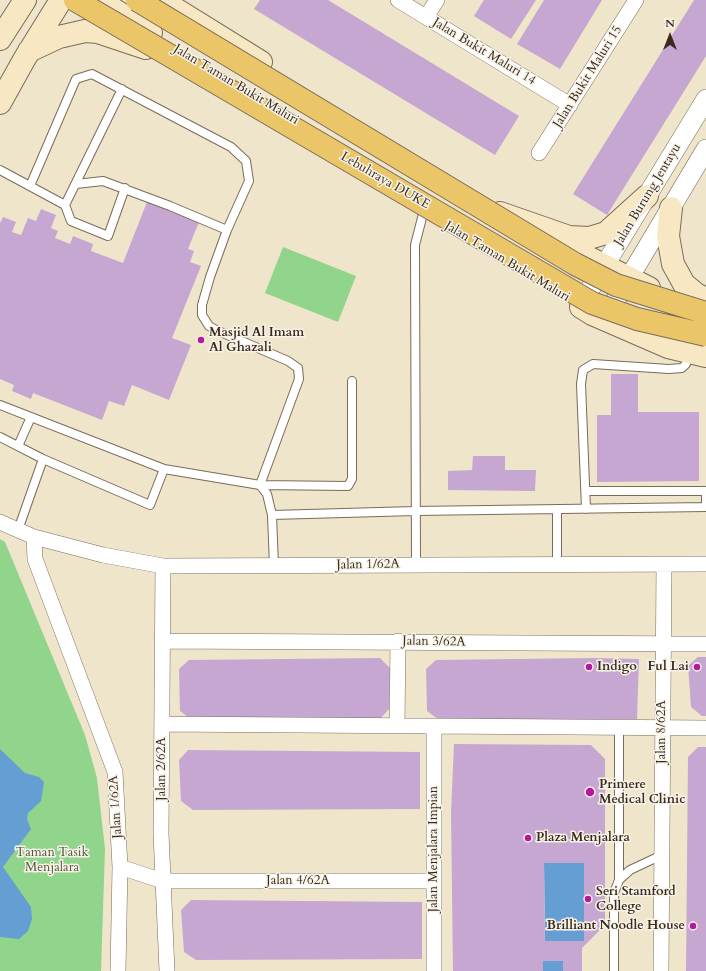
<!DOCTYPE html>
<html>
<head>
<meta charset="utf-8">
<style>
  body { margin:0 }
  #map { position:relative; width:706px; height:971px; overflow:hidden; background:#efe5ca; font-family:Cardo,serif }
  canvas { display:block }
  .north { position:absolute; left:650px; top:16px; width:40px; height:40px; -webkit-text-stroke:3px #f7f3e8; paint-order:stroke; rotate:0deg; font-size:11px; font-weight:700; line-height:16px; text-align:center; color:#3b2a1e }
  .north::after { content:''; display:block; margin:auto; width:14px; height:18px; background:#3b2a1e; clip-path:polygon(50% 0,100% 100%,50% 72%,0 100%) }
</style>
</head>
<body>
<div id="map">
<canvas width="706" height="971"></canvas>
<div class="north">N</div>
</div>
<script>
const context = document.querySelector('canvas').getContext('2d');
context.lineJoin = 'round';
function paint(path, color) { context.fillStyle = color; context.fill(path, 'evenodd'); }
const shape = rows => new Path2D(rows.map(r => 'M' + r).join(''));
function strokePath(path, color, width, dash) { context.strokeStyle = color; context.lineWidth = width; context.lineCap = dash ? 'butt' : 'round'; context.setLineDash(dash || []); context.stroke(path); }
function write(font, color, halo, rows, align = 'center') {
  context.font = font + ' Cardo,serif'; context.lineWidth = 3; context.setLineDash([]); context.textBaseline = 'middle'; context.strokeStyle = halo; context.fillStyle = color; for (const [text, x, y, turn = 0] of rows) {
    context.save(); context.translate(x, y); context.rotate((+turn || 0) * Math.PI / 180); context.textAlign = isNaN(turn) ? turn : align; if (halo) context.strokeText(text, 0, 0); context.fillText(text, 0, 0); context.restore();
  }
}
const green = shape([
  [283,247,356,276,338,322,265,293],
  [0,539,5,542,85,735,97,778,105,849,101,971,0,971]
]);
const water = shape([
  [0,749,25,773,39,777,44,782,41,801,28,813,27,819,31,829,3,867,31,907,32,919,28,931,19,939,0,937],
  [544,863,584,863,584,941,545,941],
  [543,961,563,961,563,971,543,971]
]);
const building = shape([
  [260,0,328,0,519,116,495,155,254,9],
  [484,0,536,0,511,39,474,16],
  [544,0,602,0,560,69,517,44],
  [694,0,706,0,706,56,607,215,573,194],
  [147,202,199,222,188,249,194,251,190,262,201,266,172,338,191,345,169,400,132,385,124,406,109,401,102,420,33,393,31,399,12,391,14,385,0,379,0,223,3,217,16,222,12,232,21,235,28,218,36,221,41,209,56,215,51,228,58,231,55,238,70,244,73,236,93,244,91,251,123,263],
  [611,374,638,374,638,412,699,412,699,481,597,482,597,415,611,415],
  [473,456,505,456,505,470,536,470,535,491,448,490,448,471,472,470],
  [698,657,706,657,706,716,702,716,691,707,688,666],
  [380,658,390,668,389,709,379,720,192,720,180,711,179,669,189,660],
  [593,658,639,659,637,719,439,720,427,711,426,669,436,660],
  [454,744,591,745,605,759,605,925,582,948,582,971,563,971,563,961,543,961,543,971,453,971,451,813],
  [544,863,584,863,584,941,545,941],
  [698,747,706,747,706,971,686,971,688,757],
  [188,750,420,752,420,809,193,810,181,801,179,760],
  [191,900,422,902,422,959,196,960,184,952,181,910]
]);
const service = shape([
  [0,170,65,205,122,89],
  [30,186,76,79,92,74,231,147,246,161,249,181,227,230],
  [65,205,71,221,108,236,125,188],
  [0,405,164,469],
  [0,437,43,459,18,530],
  [18,446,31,417],
  [43,459,150,505,164,469,260,485,299,379,298,368,288,361,216,330,209,326,202,315,202,305,210,277,227,230,170,206,103,181,76,184],
  [586,491,706,491,706,507],
  [586,509,581,384,583,370,593,364,669,369,682,368,686,364,687,352],
  [272,515,267,494,260,485,348,486,352,479,352,381],
  [557,564,557,509],
  [416,565,415,245,424,210],
  [274,566,272,515,415,511,706,507],
  [619,880,619,727],
  [614,971,614,893,619,880,630,870,662,855]
]);
const minor = shape([
  [398,0,570,105],
  [426,17,437,0],
  [539,153,636,0],
  [0,522,34,537,103,555,163,566,706,564],
  [34,537,35,559,115,772,120,867,118,971],
  [163,566,161,833,167,971],
  [162,641,706,644],
  [162,724,706,728],
  [397,726,398,641],
  [120,867,163,881,434,881],
  [434,971,434,726],
  [661,971,664,564]
]);
const tertiary = shape([
  [589,291,706,99],
  [614,303,706,149]
]);
const secondary = shape([
  [99,0,151,33],
  [161,0,261,62],
  [0,39,25,0],
  [29,51,59,37,85,31,98,32,146,48],
  [0,103,25,58,61,0],
  [671,208,668,236,673,264,684,284,696,294,706,299],
  [500,213,569,237,589,238,606,233,647,196],
  [548,237,649,288],
  [581,307,592,314,668,347,706,356]
]);
const motorwayBridge = shape([
  [75,0,592,303,637,319,706,335],
  [137,0,575,264,616,285,706,313]
]);
const markers = [
  [201,340,4,"#b5179e"],
  [589,667,4,"#b5179e"],
  [697,667,4,"#b5179e"],
  [590,792,5,"#b5179e"],
  [528,838,4,"#b5179e"],
  [588,899,4,"#b5179e"],
  [693,926,4,"#b5179e"]
];
const streetNames = [
  ["Jalan Bukit Maluri 14",484,52,31],
  ["Jalan Bukit Maluri 15",588,77,-58],
  ["Jalan Taman Bukit Maluri",236,85,31],
  ["Lebuhraya DUKE",385,181,30],
  ["Jalan Burung Jentayu",648,195,-59],
  ["Jalan Taman Bukit Maluri",507,262,31],
  ["Jalan 1/62A",368,565,-1],
  ["Jalan 3/62A",434,642,1],
  ["Jalan 8/62A",662,732,-90],
  ["Jalan 2/62A",162,769,-90],
  ["Jalan 1/62A",116,807,-94],
  ["Jalan Menjalara Impian",434,849,-90],
  ["Jalan 4/62A",298,881]
];
const poiNames = [
  ["Masjid Al Imam",209,333],
  ["Al Ghazali",209,348],
  ["Indigo",597,667],
  ["Ful Lai",689,667,"right"],
  ["Primere",599,785],
  ["Medical Clinic",599,800],
  ["Plaza Menjalara",536,838],
  ["Seri Stamford",596,892],
  ["College",596,907],
  ["Brilliant Noodle House",685,926,"right"]
];
const parkNames = [
  ["Taman Tasik",52,853],
  ["Menjalara",52,868]
];
paint(green, '#91d48c');
paint(water, '#649ed3');
paint(building, '#c6a7d2');
strokePath(service, '#7a6b5a', 10);
strokePath(minor, '#7a6b5a', 16);
strokePath(tertiary, '#7a6b5a', 20);
strokePath(secondary, '#7a6b5a', 24);
strokePath(service, '#fff', 8);
strokePath(minor, '#fff', 15);
strokePath(tertiary, '#fff', 19);
strokePath(secondary, '#f7e8c3', 22);
strokePath(motorwayBridge, '#7a6b5a', 24, []);
strokePath(motorwayBridge, '#ebc669', 22);
for (const [x, y, r, color] of markers) { const dot = new Path2D(); dot.arc(x, y, r, 0, 2 * Math.PI); context.fillStyle = color; context.fill(dot); strokePath(dot, '#f7f3e8', 1.5); }
write('13px', '#3b2a1e', '#f7f3e8', streetNames);
write('bold 13px', '#3b2a1e', '#f7f3e8', poiNames, 'left');
write('13px', '#50543a', '#f7f3e8', parkNames);
</script>
</body>
</html>
